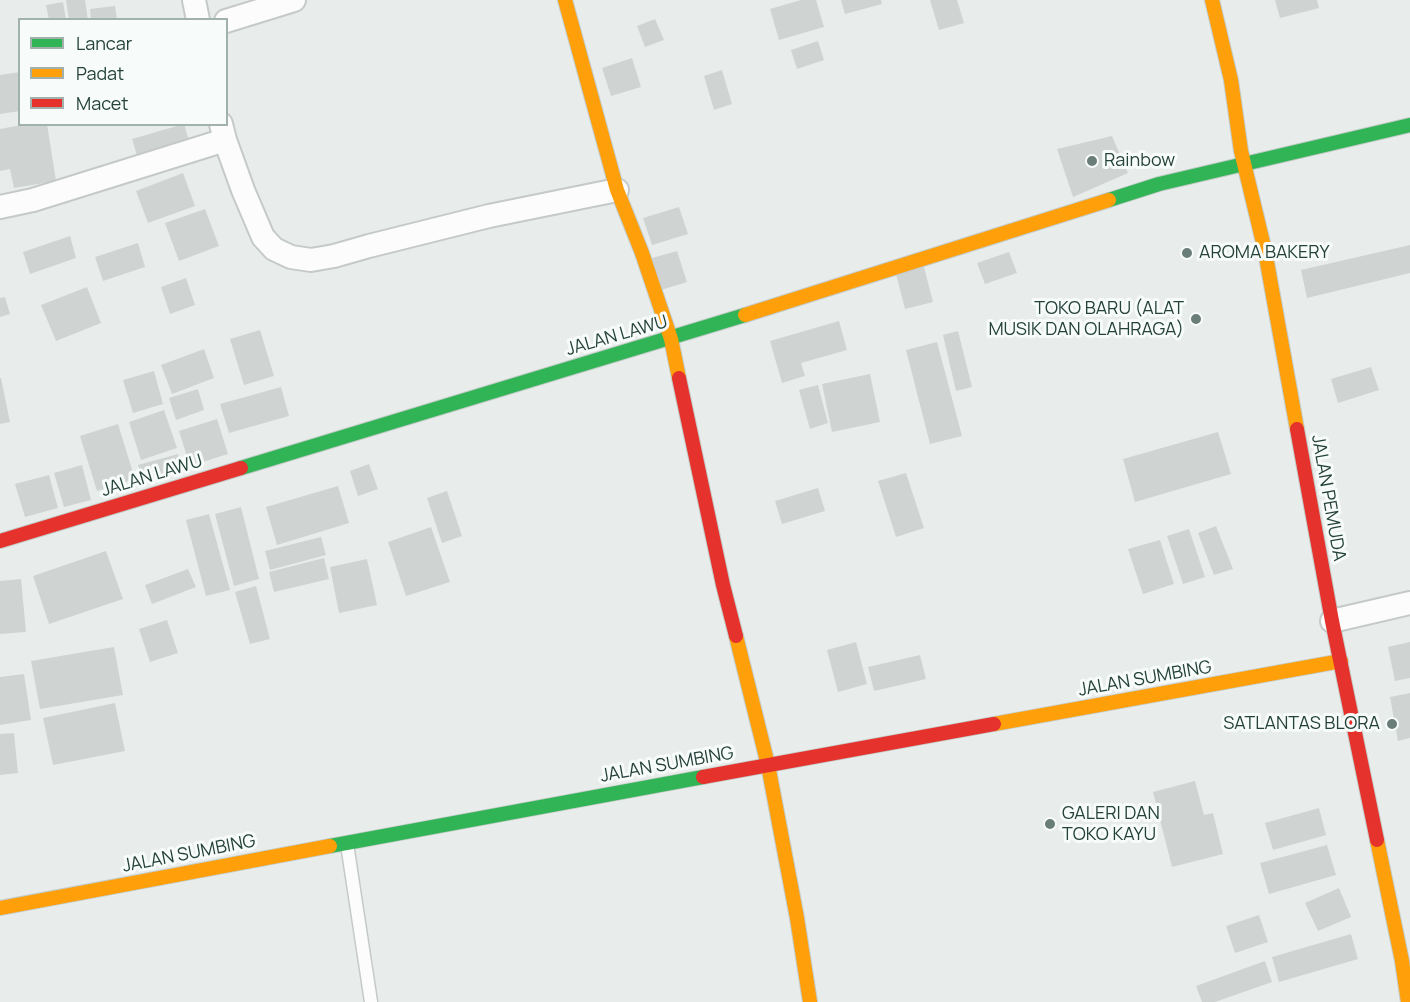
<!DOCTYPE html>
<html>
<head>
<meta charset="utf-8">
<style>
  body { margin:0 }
  #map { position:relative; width:1410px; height:1002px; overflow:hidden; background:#e8edeb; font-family:Manrope,sans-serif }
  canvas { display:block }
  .legend { position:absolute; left:18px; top:18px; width:210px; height:108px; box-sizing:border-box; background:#f7fbf9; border:2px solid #a3b1ad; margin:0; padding:8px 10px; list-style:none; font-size:18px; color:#24423a }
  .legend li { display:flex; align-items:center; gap:12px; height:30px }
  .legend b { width:30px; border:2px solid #a3b1ad }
</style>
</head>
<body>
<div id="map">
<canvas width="1410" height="1002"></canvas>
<ul class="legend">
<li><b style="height:8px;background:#30b455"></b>Lancar</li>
<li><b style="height:8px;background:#ff9f0a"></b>Padat</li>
<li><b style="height:8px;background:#e5322d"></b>Macet</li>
</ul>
</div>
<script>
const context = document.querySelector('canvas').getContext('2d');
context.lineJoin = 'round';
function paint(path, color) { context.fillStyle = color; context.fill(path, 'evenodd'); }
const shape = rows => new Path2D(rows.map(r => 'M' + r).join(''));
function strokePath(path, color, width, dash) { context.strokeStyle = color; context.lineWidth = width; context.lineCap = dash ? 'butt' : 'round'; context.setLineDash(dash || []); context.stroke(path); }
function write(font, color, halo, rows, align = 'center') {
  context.font = font + ' Manrope,sans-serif'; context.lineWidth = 6; context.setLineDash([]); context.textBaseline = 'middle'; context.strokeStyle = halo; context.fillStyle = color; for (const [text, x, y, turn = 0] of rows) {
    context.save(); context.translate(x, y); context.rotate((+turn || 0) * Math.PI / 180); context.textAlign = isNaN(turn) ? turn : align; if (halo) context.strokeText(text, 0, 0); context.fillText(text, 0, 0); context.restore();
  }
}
const building = shape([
  [66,0,85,0,88,20,69,20],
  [801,0,816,0,824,27,779,40,770,9],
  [841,0,881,0,882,4,845,14],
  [930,0,957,0,964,23,939,30],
  [1275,0,1317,0,1319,8,1280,18],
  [63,2,66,20,49,20,46,5],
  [115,6,117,20,91,20,90,9],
  [655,19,664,40,645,47,637,26],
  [818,41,824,60,797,69,791,50],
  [632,58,641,87,611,96,602,68],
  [722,70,732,104,714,110,704,76],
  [20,72,20,111,0,114,0,75],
  [27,124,47,124,56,181,14,188,10,169,0,171,0,129],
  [184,124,191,147,139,162,132,139],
  [1112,136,1128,173,1073,197,1057,149],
  [183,173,195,206,148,223,136,191],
  [679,207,688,234,652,245,643,218],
  [205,209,219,246,179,261,165,223],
  [70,236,76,258,30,274,23,252],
  [138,243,145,267,103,281,95,257],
  [1410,245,1410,273,1307,298,1301,270],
  [677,251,687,282,661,290,652,258],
  [1009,252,1017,273,985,284,977,263],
  [924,267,933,302,905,309,896,274],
  [186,278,195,305,170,314,161,287],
  [87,287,101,323,56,341,41,305],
  [5,297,10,314,0,317,0,298],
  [839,321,847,350,801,363,805,376,782,383,770,341],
  [260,330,274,376,244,385,230,339],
  [958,331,972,387,956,391,943,335],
  [937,342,962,436,930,444,906,350],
  [204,349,214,378,172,394,161,365],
  [1371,367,1379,390,1338,403,1331,379],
  [154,371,163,404,133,413,123,380],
  [870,374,880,422,832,432,822,384],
  [0,378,1,378,10,422,0,424],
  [818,385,828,423,810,429,799,390],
  [281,387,289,416,229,433,220,404],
  [198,389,204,410,176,420,169,398],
  [164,410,177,448,141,460,129,422],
  [217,419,228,454,190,466,179,431],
  [118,424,135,479,97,491,80,436],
  [1218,432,1231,474,1135,502,1123,459],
  [178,454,182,470,143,481,138,465],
  [369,464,378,489,358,496,350,471],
  [82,465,91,500,64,507,54,473],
  [906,473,924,528,896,537,878,481],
  [49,475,58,508,25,517,15,484],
  [338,486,349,523,277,545,266,507],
  [818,488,825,511,782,524,775,501],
  [447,491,462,536,442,543,427,498],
  [241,507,259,579,234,586,215,514],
  [209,514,230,590,206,596,186,520],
  [1216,526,1233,569,1214,575,1198,533],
  [431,527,450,582,406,596,388,542],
  [1189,529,1205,577,1183,584,1167,536],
  [321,537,326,555,270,570,265,551],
  [1160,540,1174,584,1143,594,1128,549],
  [106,551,123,599,49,624,33,576],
  [324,558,329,579,274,592,269,572],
  [367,559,377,605,339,613,330,567],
  [188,569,196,587,152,604,145,585],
  [21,579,26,632,0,634,0,581],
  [256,586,270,639,250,644,235,592],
  [167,620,178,653,150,662,139,629],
  [856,642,867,684,838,692,827,650],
  [1410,642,1410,678,1395,681,1388,647],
  [114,647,123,695,40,709,31,661],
  [920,655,926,679,874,691,868,667],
  [24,674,31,720,0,725,0,677],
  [1410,693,1410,738,1398,741,1390,697],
  [115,703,125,751,53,765,43,718],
  [14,733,18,773,0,775,0,734],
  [1195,781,1204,815,1213,813,1223,854,1172,867,1153,792],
  [1319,808,1326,835,1273,850,1265,823],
  [1327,845,1336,875,1269,894,1260,863],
  [1339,888,1351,917,1318,931,1305,903],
  [1259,915,1268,942,1235,953,1226,926],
  [1351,934,1358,959,1279,982,1272,957],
  [1265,961,1272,982,1215,1002,1202,1002,1196,986]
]);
const lane = shape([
  [347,844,371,1002]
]);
const street = shape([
  [194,0,198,20],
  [226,21,294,0],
  [225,140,243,190,263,237,274,249,291,257,311,260,334,256,369,246,489,216,617,190],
  [0,207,33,200,225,140,221,124],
  [1332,621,1410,603]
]);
const fast = shape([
  [1109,200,1159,184,1410,125],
  [241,468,745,315],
  [330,846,703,777]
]);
const slow = shape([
  [565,0,617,190,642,253,671,339,679,378],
  [1212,0,1231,80,1241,151,1265,251,1297,429],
  [745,315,1109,200],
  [736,636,768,765,797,918,810,1002],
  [994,724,1341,661],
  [1377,840,1402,961,1408,1002],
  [0,908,330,846]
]);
const jam = shape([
  [679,378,723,585,736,636],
  [1297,429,1332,621,1377,840],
  [0,541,241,468],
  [703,777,994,724]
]);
const markers = [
  [1092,161,6,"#697e78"],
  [1187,253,6,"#697e78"],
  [1196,319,6,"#697e78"],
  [1392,724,6,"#697e78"],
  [1050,824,6,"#697e78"]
];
const poiNames = [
  ["Rainbow",1104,161],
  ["AROMA BAKERY",1199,253],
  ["TOKO BARU (ALAT",1184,309,"right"],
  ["MUSIK DAN OLAHRAGA)",1184,330,"right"],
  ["SATLANTAS BLORA",1380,724,"right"],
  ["GALERI DAN",1062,814],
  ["TOKO KAYU",1062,835]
];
const streetNames = [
  ["JALAN LAWU",617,336,-16],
  ["JALAN LAWU",152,476,-17],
  ["JALAN PEMUDA",1328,498,80],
  ["JALAN SUMBING",1145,679,-10],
  ["JALAN SUMBING",667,765,-10],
  ["JALAN SUMBING",189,854,-11]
];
paint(building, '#cfd4d2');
strokePath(lane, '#c5cac8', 15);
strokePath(street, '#c5cac8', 26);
strokePath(fast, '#c3cbc8', 16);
strokePath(slow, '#c3cbc8', 16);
strokePath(jam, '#c3cbc8', 16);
strokePath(lane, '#fcfcfc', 12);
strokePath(street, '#fcfcfc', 22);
strokePath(fast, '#30b455', 14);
strokePath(slow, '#ff9f0a', 14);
strokePath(jam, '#e5322d', 14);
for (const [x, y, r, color] of markers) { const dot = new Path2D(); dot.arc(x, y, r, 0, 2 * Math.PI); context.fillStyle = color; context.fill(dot); strokePath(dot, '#f7fbf9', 2); }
write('18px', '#24423a', '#f7fbf9', poiNames, 'left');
write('18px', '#24423a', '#f7fbf9', streetNames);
</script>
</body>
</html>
